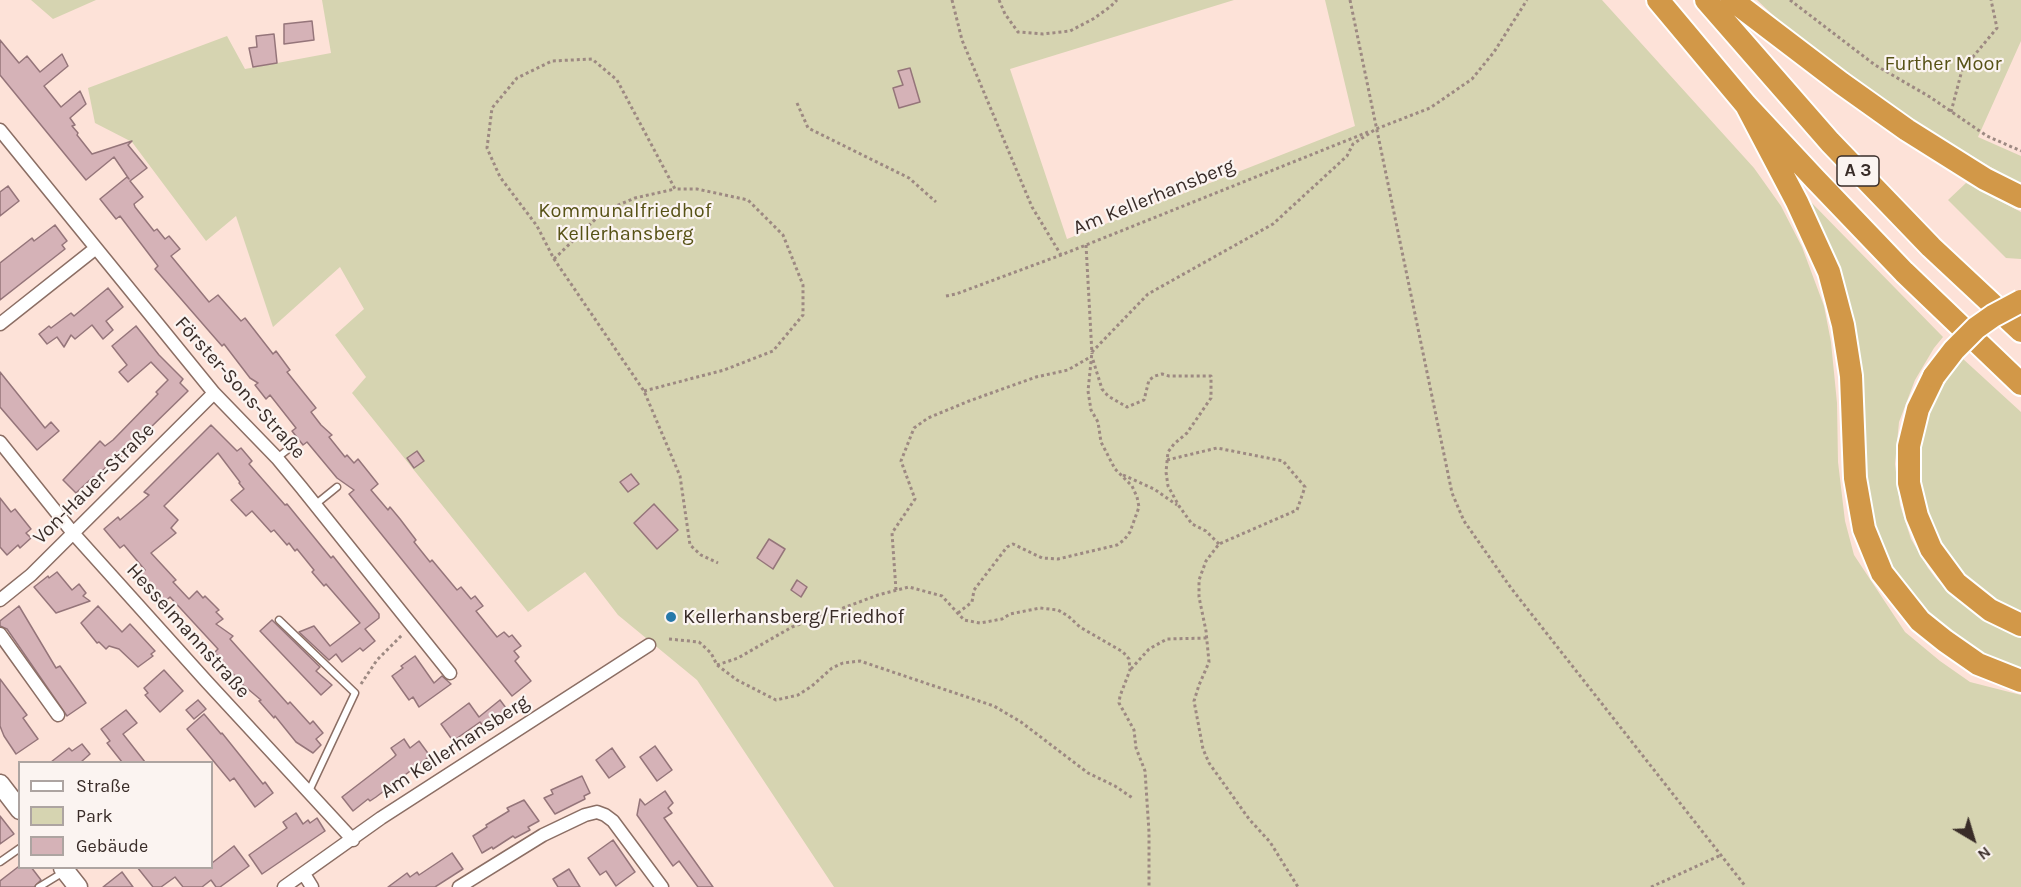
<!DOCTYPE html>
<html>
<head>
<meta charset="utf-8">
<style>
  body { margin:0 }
  #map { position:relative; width:2021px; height:887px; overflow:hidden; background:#fde2d8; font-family:Karla,sans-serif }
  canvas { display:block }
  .legend { position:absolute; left:18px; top:761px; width:195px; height:108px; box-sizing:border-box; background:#fbf4f1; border:2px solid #ada4a1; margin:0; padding:8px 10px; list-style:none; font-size:18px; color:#392c28 }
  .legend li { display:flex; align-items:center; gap:12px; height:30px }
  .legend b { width:30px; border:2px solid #ada4a1 }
  .north { position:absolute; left:1943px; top:809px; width:60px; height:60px; -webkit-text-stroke:4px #fbf4f1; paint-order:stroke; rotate:142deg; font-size:16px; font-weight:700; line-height:24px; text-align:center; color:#392c28 }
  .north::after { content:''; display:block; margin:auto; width:21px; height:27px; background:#392c28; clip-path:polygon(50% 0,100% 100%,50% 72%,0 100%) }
</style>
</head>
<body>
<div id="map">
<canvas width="2021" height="887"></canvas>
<ul class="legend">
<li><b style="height:8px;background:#fff"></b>Straße</li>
<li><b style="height:16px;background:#d6d4b1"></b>Park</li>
<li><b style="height:16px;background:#d5b2b7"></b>Gebäude</li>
</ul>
<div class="north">N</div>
</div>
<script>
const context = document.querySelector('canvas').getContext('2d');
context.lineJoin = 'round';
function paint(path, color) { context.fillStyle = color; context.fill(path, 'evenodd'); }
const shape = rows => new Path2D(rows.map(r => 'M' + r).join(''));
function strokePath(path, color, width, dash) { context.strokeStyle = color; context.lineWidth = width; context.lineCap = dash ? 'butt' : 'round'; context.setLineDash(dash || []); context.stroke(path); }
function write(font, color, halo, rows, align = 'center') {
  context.font = font + ' Karla,sans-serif'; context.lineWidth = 4.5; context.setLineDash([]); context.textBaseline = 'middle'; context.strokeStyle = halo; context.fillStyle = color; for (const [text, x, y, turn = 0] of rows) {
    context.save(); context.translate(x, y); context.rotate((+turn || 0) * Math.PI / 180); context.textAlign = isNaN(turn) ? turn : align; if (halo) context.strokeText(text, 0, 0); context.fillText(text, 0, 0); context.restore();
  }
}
const green = shape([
  [31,0,96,0,53,19],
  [322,0,1234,0,1010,69,1067,239,1355,126,1325,0,1602,0,1754,168,1781,206,1802,247,1824,306,1831,342,1837,403,1838,462,1845,521,1854,555,1905,632,1940,661,1970,682,2021,695,2021,887,834,887,697,680,618,615,585,572,528,612,352,393,366,377,335,335,364,309,340,267,273,327,236,216,206,241,132,142,95,123,88,88,227,36,245,69,331,53],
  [1757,0,2021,0,2021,41,1978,137,2021,156,2021,185,1916,123,1796,37],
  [1966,183,2021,212,2021,259,2006,258,1948,200],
  [1806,197,1943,337,1934,348,1915,380,1899,422,1895,464,1900,505,1911,539,1928,568,1937,580,1974,612,1998,627,2021,636,2021,671,1985,657,1941,629,1896,578,1875,532],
  [1962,358,2021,412,2021,616,2007,610,1964,579,1937,542,1921,495,1918,454,1925,418,1942,384]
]);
const building = shape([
  [312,21,314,40,284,44,284,24,312,21],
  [274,34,277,63,253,67,249,48,257,47,256,36,274,34],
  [0,40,19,63,27,56,40,72,62,54,68,66,44,86,61,107,80,91,86,104,70,118,75,125,72,126,78,133,77,135,92,154,132,141,128,145,147,168,130,181,143,197,134,204,135,207,154,231,157,229,165,239,169,236,180,249,171,256,209,302,218,295,241,321,245,318,273,354,276,351,290,370,287,372,316,408,311,412,321,425,332,435,329,437,345,457,347,455,354,463,358,459,378,484,371,490,388,510,390,507,400,519,416,540,414,542,430,562,432,560,457,590,461,587,471,599,475,596,483,606,476,611,497,637,504,632,509,637,512,635,521,646,514,651,519,657,515,661,531,681,512,696,349,494,354,490,337,478,307,442,303,445,292,431,296,428,270,395,266,399,255,385,258,383,250,378,224,344,222,346,155,269,158,266,120,216,116,219,100,199,127,177,129,179,114,157,86,180,0,75,0,40],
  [910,68,920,102,899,108,893,88,903,85,898,71,910,68],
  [8,186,19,201,0,216,0,192,8,186],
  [55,225,67,241,62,245,65,249,0,300,0,263,32,238,34,241,55,225],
  [108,288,123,307,106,321,113,330,103,339,92,325,75,339,71,335,64,347,57,337,47,344,39,334,49,326,51,328,71,313,74,316,108,288],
  [136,326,159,355,183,379,180,383,188,391,108,469,106,467,95,479,93,477,76,493,63,480,100,441,105,446,113,440,158,394,156,392,168,380,151,362,128,382,119,372,127,365,112,346,136,326],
  [0,372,45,428,51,422,59,431,37,450,0,407,0,372],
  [211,425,237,451,241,448,252,461,249,464,285,505,287,504,331,558,333,556,379,614,379,618,365,629,375,641,363,651,360,648,342,662,336,654,329,660,299,632,314,626,330,646,360,623,326,584,324,586,312,572,314,570,297,549,295,551,289,543,287,545,274,530,271,532,252,511,246,516,231,500,244,489,239,483,240,482,218,453,164,506,178,520,171,528,176,533,151,553,176,580,173,582,189,599,197,591,203,598,205,596,219,610,216,612,223,619,216,624,233,636,230,639,288,704,290,702,310,724,313,721,323,733,316,739,321,745,313,753,296,742,275,716,274,718,259,701,261,700,242,684,219,658,220,657,214,653,218,649,170,597,161,605,137,577,145,570,124,545,120,548,104,529,118,517,120,520,149,495,144,492,211,425],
  [417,451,424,461,414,468,407,458,417,451],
  [631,474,639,484,628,492,620,482,631,474],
  [0,498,11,512,15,509,31,529,26,533,31,538,20,548,18,545,7,555,0,547,0,498],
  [654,504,678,530,657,549,634,523,654,504],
  [769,539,785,549,773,569,757,558,769,539],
  [57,572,72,590,79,584,86,593,83,596,90,601,56,613,34,587,48,576,49,578,57,572],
  [797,580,807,587,801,597,791,590,797,580],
  [19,606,56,668,60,666,86,703,67,716,7,629,0,626,0,621,19,606],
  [98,606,122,632,130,624,155,651,151,654,153,656,138,667,119,649,109,646,106,649,99,642,97,643,81,623,98,606],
  [272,620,320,667,316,671,332,685,321,695,260,631,272,620],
  [415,656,434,683,442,676,451,684,419,707,413,697,409,700,392,676,403,668,401,666,415,656],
  [164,670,183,691,160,712,145,695,148,693,144,688,164,670],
  [0,679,27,715,23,718,38,739,16,754,4,736,0,726,0,679],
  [198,700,206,709,194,719,186,710,198,700],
  [500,700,509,712,486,730,480,722,453,741,441,724,469,703,479,717,500,700],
  [126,710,137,723,123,734,145,762,122,762,107,743,110,741,101,729,126,710],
  [204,714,221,734,222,733,263,784,265,782,273,793,255,807,234,778,230,781,187,729,204,714],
  [404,739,410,748,419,741,430,756,376,797,370,801,368,799,353,811,342,797,394,757,396,755,391,748,404,739],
  [82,744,90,754,81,762,51,762,69,748,72,751,82,744],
  [655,746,672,770,657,781,640,757,655,746],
  [612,748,625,767,609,778,596,760,612,748],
  [582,776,590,793,584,796,585,799,555,814,544,798,553,794,551,790,582,776],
  [665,791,673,803,668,808,672,813,664,818,713,887,698,887,679,861,673,866,637,815,640,799,645,805,665,791],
  [524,800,539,821,528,827,530,830,515,838,513,836,493,849,492,847,482,853,473,836,487,827,486,825,509,811,507,808,524,800],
  [296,813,303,824,308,820,310,823,317,818,325,831,262,874,249,855,287,828,283,822,296,813],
  [0,816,14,834,0,844,0,816],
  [613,840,635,872,616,886,606,871,600,875,588,858,613,840],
  [234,846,249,866,220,887,216,887,211,880,202,887,183,887,175,877,161,887,153,887,137,867,212,867,212,863,234,846],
  [452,853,463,869,435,887,388,887,407,873,410,877,417,872,419,875,452,853],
  [18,867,31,867,41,880,34,887,0,887,0,881,18,867],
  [569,869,580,887,558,887,553,879,569,869],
  [122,872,133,887,103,887,122,872]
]);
const path = shape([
  [952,0,962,40,1032,207,1061,255],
  [999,0,1005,14,1018,32,1043,34,1070,31,1093,19,1110,7,1117,0],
  [1350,0,1452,493,1464,521,1511,588,1746,887],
  [1790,0,1875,65,1930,97,1987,136,2021,151],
  [797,103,808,128,909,178,936,202],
  [1951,112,1962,70,1997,28,1991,0],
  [1086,245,1092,354],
  [554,259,604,211,635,198,675,189],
  [946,296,956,294,1061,255,1368,132],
  [1093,360,1102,389,1108,396,1127,407,1144,400,1149,380,1155,376,1162,374,1169,376,1211,376,1211,398,1187,433,1174,444,1168,452,1166,472,1168,486,1179,506,1192,524,1206,531,1219,544],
  [644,391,724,370,773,351,803,315,803,285,783,235,748,200,697,189,675,189,617,80,592,59,552,61,517,78,492,108,487,148,500,177,537,226,554,259,644,391,680,476,690,545,701,555,718,563],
  [1167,460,1217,448,1283,461,1305,487,1297,510,1219,544,1206,561,1199,580,1199,597,1206,631,1209,662,1199,685,1194,701,1203,749,1209,763,1249,819,1270,842,1298,887],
  [1123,475,1154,489,1177,505],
  [896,590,892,533,915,499,901,461,914,428,928,418,969,401,1036,377,1068,370,1092,356],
  [958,613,972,602,974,590,1007,547,1013,544,1042,558,1058,559,1117,545,1124,540,1130,532,1139,507,1137,497,1132,486,1115,469,1101,442,1098,422,1091,410,1088,391,1092,352,1148,294,1273,224,1347,156,1353,144,1376,129,1430,108,1472,79,1494,52,1527,0],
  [669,639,699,642,711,653,717,665,737,680,776,700,798,695,812,686,832,668,843,663,860,661,958,694,994,706,1021,722,1088,773,1115,786,1134,799],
  [717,665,738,658,792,627,878,595,909,587,942,596,964,620,980,623,1002,619,1010,614,1040,608,1058,610,1068,616,1080,627,1123,652,1129,659,1130,670,1120,696,1119,703,1134,730,1136,748,1145,771,1149,832,1149,887],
  [1131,669,1149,649,1167,639,1207,638],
  [361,684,377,660,403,634],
  [1651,887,1721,855]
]);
const service = shape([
  [277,458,291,447],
  [316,504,337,487],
  [279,620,355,693,309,791],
  [0,862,20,848],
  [39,887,62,873]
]);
const minor = shape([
  [0,130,214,393,277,458,301,487,450,673],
  [0,324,96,248],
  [0,442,73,533,207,682,353,840],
  [0,600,31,575,214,393],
  [0,634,58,715],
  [304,874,312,887],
  [284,887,381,818,649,645],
  [459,887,543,835,585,815,597,812,605,815,613,821,662,887]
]);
const secondary = shape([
  [0,784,20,810],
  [63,868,78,887]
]);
const motorway = shape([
  [1658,0,1746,105,1815,179,1904,272,2021,384],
  [1706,0,1830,142,1931,247,2021,331],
  [1732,0,1841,83,1907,130,1985,179,2021,197],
  [1746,105,1797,202,1829,272,1843,325,1851,376,1855,478,1864,529,1882,573,1920,621,1945,641,1978,664,2021,681],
  [1934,376,1918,409,1909,446,1909,483,1917,516,1931,549,1956,583,1990,610,2021,625]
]);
const motorwayBridge = shape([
  [1934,376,1954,350,1976,328,1993,316,2021,301]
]);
const markers = [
  [671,617,6,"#2779aa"]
];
const shields = [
  [1858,171,42]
];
const shieldNames = [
  ["A 3",1858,171]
];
const parkNames = [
  ["Further Moor",1943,64],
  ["Kommunalfriedhof",625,211],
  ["Kellerhansberg",625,234]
];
const streetNames = [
  ["Am Kellerhansberg",1154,197,-22],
  ["Förster-Sons-Straße",240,388,48],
  ["Von-Hauer-Straße",94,484,-45],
  ["Hesselmannstraße",188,631,48],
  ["Am Kellerhansberg",455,747,-33]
];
const poiNames = [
  ["Kellerhansberg/Friedhof",683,617]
];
paint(green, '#d6d4b1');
paint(building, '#d5b2b7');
strokePath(building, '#95757a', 1.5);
strokePath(service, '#8b6e64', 9);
strokePath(minor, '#8b6e64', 15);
strokePath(secondary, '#8b6e64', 21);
strokePath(motorway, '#fff', 26);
strokePath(path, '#9d8982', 3, [3, 3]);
strokePath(service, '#fff', 6);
strokePath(minor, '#fff', 12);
strokePath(secondary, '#fff', 18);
strokePath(motorway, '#d29848', 22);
strokePath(motorwayBridge, '#fff', 26, []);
strokePath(motorwayBridge, '#d29848', 22);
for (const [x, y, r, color] of markers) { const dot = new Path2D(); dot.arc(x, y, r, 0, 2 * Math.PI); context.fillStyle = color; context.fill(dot); strokePath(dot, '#fbf4f1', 2); }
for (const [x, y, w] of shields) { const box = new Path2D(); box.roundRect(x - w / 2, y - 15, w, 30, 4.5); context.fillStyle = '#fbf4f1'; context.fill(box); strokePath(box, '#392c28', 1.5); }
write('bold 18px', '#392c28', null, shieldNames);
write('20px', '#575216', '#fbf4f1', parkNames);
write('20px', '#392c28', '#fbf4f1', streetNames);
write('20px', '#392c28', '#fbf4f1', poiNames, 'left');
</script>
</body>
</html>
